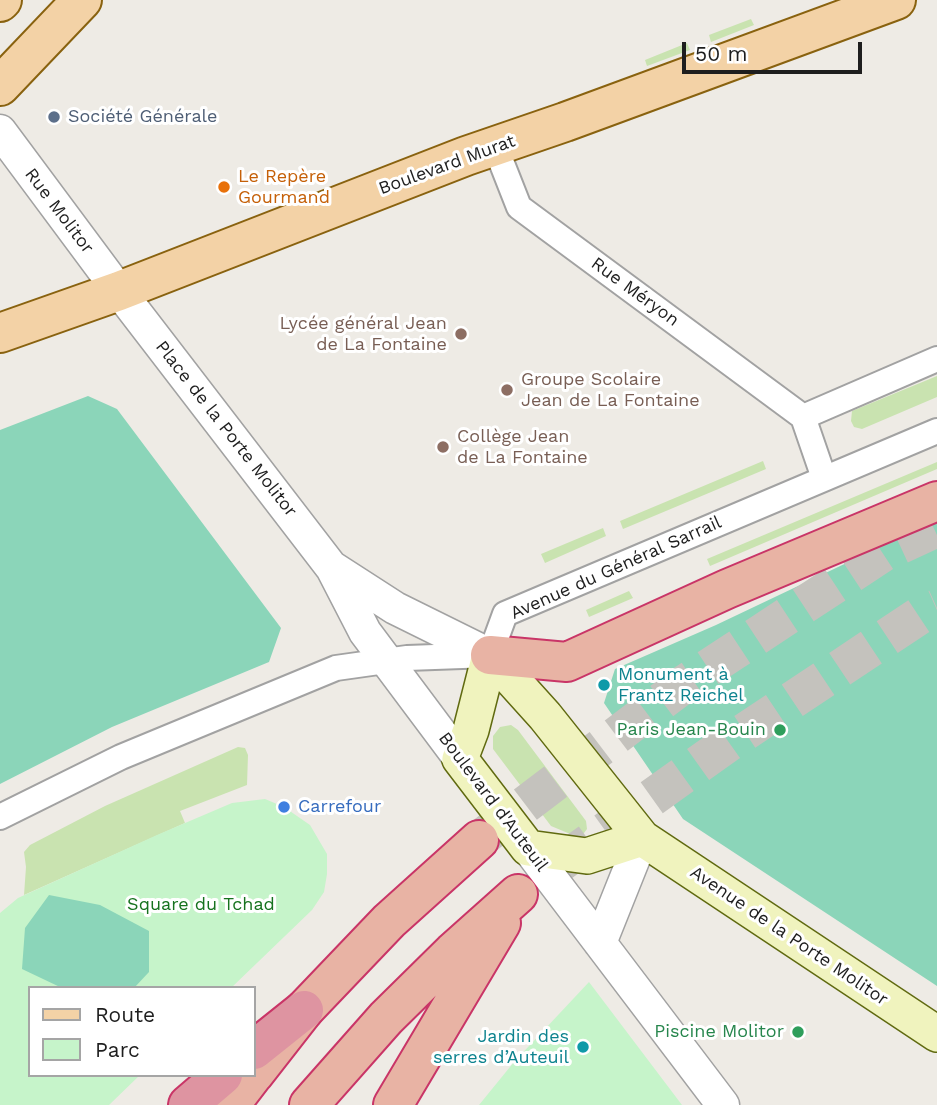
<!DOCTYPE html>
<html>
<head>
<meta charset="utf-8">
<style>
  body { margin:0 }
  #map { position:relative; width:937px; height:1105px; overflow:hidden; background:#eeebe5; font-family:"Work Sans",sans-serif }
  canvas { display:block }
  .legend { position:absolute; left:28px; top:986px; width:228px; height:91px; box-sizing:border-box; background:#fff; border:2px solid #a5a5a5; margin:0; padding:9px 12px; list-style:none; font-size:21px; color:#1e1e1e }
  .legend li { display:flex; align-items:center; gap:14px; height:35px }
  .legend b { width:35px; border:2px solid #a5a5a5 }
  .scale { position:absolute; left:682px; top:42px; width:180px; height:32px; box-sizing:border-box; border:4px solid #1e1e1e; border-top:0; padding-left:9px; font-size:21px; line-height:24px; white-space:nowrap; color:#1e1e1e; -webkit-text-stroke:5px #fff; paint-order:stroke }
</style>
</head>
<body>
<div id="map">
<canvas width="937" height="1105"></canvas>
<ul class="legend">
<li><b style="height:9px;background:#f3d2a6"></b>Route</li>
<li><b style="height:19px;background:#c6f4ca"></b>Parc</li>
</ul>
<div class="scale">50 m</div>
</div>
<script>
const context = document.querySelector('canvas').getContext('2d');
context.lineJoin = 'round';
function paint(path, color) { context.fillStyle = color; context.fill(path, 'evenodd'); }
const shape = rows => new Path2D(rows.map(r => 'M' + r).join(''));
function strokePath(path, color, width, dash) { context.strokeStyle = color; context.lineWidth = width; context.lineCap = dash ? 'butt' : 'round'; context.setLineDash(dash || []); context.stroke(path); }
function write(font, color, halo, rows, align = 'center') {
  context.font = font + ' "Work Sans",sans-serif'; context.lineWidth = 6; context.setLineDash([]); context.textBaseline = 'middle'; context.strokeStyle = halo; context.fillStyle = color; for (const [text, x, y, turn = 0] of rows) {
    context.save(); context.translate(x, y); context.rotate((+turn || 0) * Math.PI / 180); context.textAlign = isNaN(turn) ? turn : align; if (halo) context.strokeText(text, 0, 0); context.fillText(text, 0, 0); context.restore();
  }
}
const grass = shape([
  [751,19,754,25,711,42,709,35],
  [687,43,690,50,647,66,645,60],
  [937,376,937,397,862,429,854,427,851,421,852,411],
  [763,461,766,469,623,529,620,521],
  [937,462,937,469,710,566,707,559],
  [603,528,606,536,545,563,541,554],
  [629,591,633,598,589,617,586,610],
  [511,725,518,730,586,821,587,829,584,833,575,836,551,826,493,749,493,736,500,727],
  [238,747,245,748,248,755,247,785,180,811,185,823,24,895,26,867,24,852,30,845,105,806]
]);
const park = shape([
  [265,799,284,807,310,825,327,854,327,874,324,892,312,910,231,988,30,988,30,1075,140,1075,109,1105,0,1105,0,913,18,898,157,835,232,803],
  [589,982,682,1105,479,1105,514,1062]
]);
const pitch = shape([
  [88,396,117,409,281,628,269,662,112,727,0,784,0,430],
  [937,520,937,986,683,819,604,703,615,669,716,625],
  [49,895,100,905,149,931,149,972,134,988,62,988,22,969,25,928]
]);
const trunkTunnel = shape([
  [480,839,687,682,883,553,937,528],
  [559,864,731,741,919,616,937,608]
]);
const minor = shape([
  [495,146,519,207,803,417],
  [803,417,937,359],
  [803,417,824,478],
  [0,817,121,757,336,668,407,658,490,655,505,614,937,431]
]);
const tertiary = shape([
  [0,131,119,291,332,568,365,632,460,759],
  [333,568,395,608,490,655],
  [528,848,723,1105],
  [600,943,642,838]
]);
const secondary = shape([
  [490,655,545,716,642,838,937,1034],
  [490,655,471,730,460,759,528,848,587,856,642,838]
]);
const primary = shape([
  [0,2,2,0],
  [0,86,82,0],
  [0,333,119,291,466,156,565,122,896,0]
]);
const trunk = shape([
  [490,655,567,662,727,589,937,501],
  [254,1074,304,1010,389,921,479,840],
  [230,1105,253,1075],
  [309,1105,386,1018,453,952,518,894],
  [393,1105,501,923]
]);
const motorway = shape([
  [254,1050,304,1010],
  [188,1105,223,1075]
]);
const markers = [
  [54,117,7,"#5c6f8a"],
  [224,187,7,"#e8710a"],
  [461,334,7,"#8d6e63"],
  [507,390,7,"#8d6e63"],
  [443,447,7,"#8d6e63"],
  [604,685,7,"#0f9aa8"],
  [780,730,7,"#2e9e5b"],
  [284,807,7,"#3f7fe0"],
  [798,1032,7,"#2e9e5b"],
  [583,1047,7,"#0f9aa8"]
];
const serviceNames = [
  ["Société Générale",68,117]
];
const streetNames = [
  ["Boulevard Murat",447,165,-20],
  ["Rue Molitor",59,211,53],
  ["Rue Méryon",635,292,36],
  ["Place de la Porte Molitor",226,429,52],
  ["Avenue du Général Sarrail",616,568,-24],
  ["Boulevard d'Auteuil",493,802,53],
  ["Avenue de la Porte Molitor",789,936,34]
];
const foodNames = [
  ["Le Repère",238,177],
  ["Gourmand",238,198]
];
const educationNames = [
  ["Lycée général Jean",447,324,"right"],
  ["de La Fontaine",447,345,"right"],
  ["Groupe Scolaire",521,380],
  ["Jean de La Fontaine",521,401],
  ["Collège Jean",457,437],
  ["de La Fontaine",457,458]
];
const cultureNames = [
  ["Monument à",618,675],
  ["Frantz Reichel",618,696],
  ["Jardin des",569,1037,"right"],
  ["serres d’Auteuil",569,1058,"right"]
];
const leisureNames = [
  ["Paris Jean-Bouin",766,730],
  ["Piscine Molitor",784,1032]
];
const shopNames = [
  ["Carrefour",298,807]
];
const parkNames = [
  ["Square du Tchad",201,905]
];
paint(grass, '#c9e3b0');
paint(park, '#c6f4ca');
paint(pitch, '#8bd5b9');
strokePath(trunkTunnel, '#c4c2bd', 38, [38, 19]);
strokePath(minor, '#a2a2a2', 28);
strokePath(tertiary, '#a2a2a2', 35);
strokePath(secondary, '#606a10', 38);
strokePath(primary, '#89620f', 42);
strokePath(trunk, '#c93567', 42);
strokePath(motorway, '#c93567', 42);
strokePath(minor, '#fff', 24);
strokePath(tertiary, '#fff', 32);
strokePath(secondary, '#f0f3be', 35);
strokePath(primary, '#f3d2a6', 38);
strokePath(trunk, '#e8b3a4', 38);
strokePath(motorway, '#de94a1', 38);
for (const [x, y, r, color] of markers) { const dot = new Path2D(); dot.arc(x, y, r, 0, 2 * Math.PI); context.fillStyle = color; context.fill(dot); strokePath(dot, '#fff', 2.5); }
write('18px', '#4e5e75', '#fff', serviceNames, 'left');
write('18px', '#1e1e1e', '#fff', streetNames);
write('18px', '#c56008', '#fff', foodNames, 'left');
write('18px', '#785e54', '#fff', educationNames, 'left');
write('18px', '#0d838f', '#fff', cultureNames, 'left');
write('18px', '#27864d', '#fff', leisureNames, 'right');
write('18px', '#366cbe', '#fff', shopNames, 'left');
write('18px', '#16721e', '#fff', parkNames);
</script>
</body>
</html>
